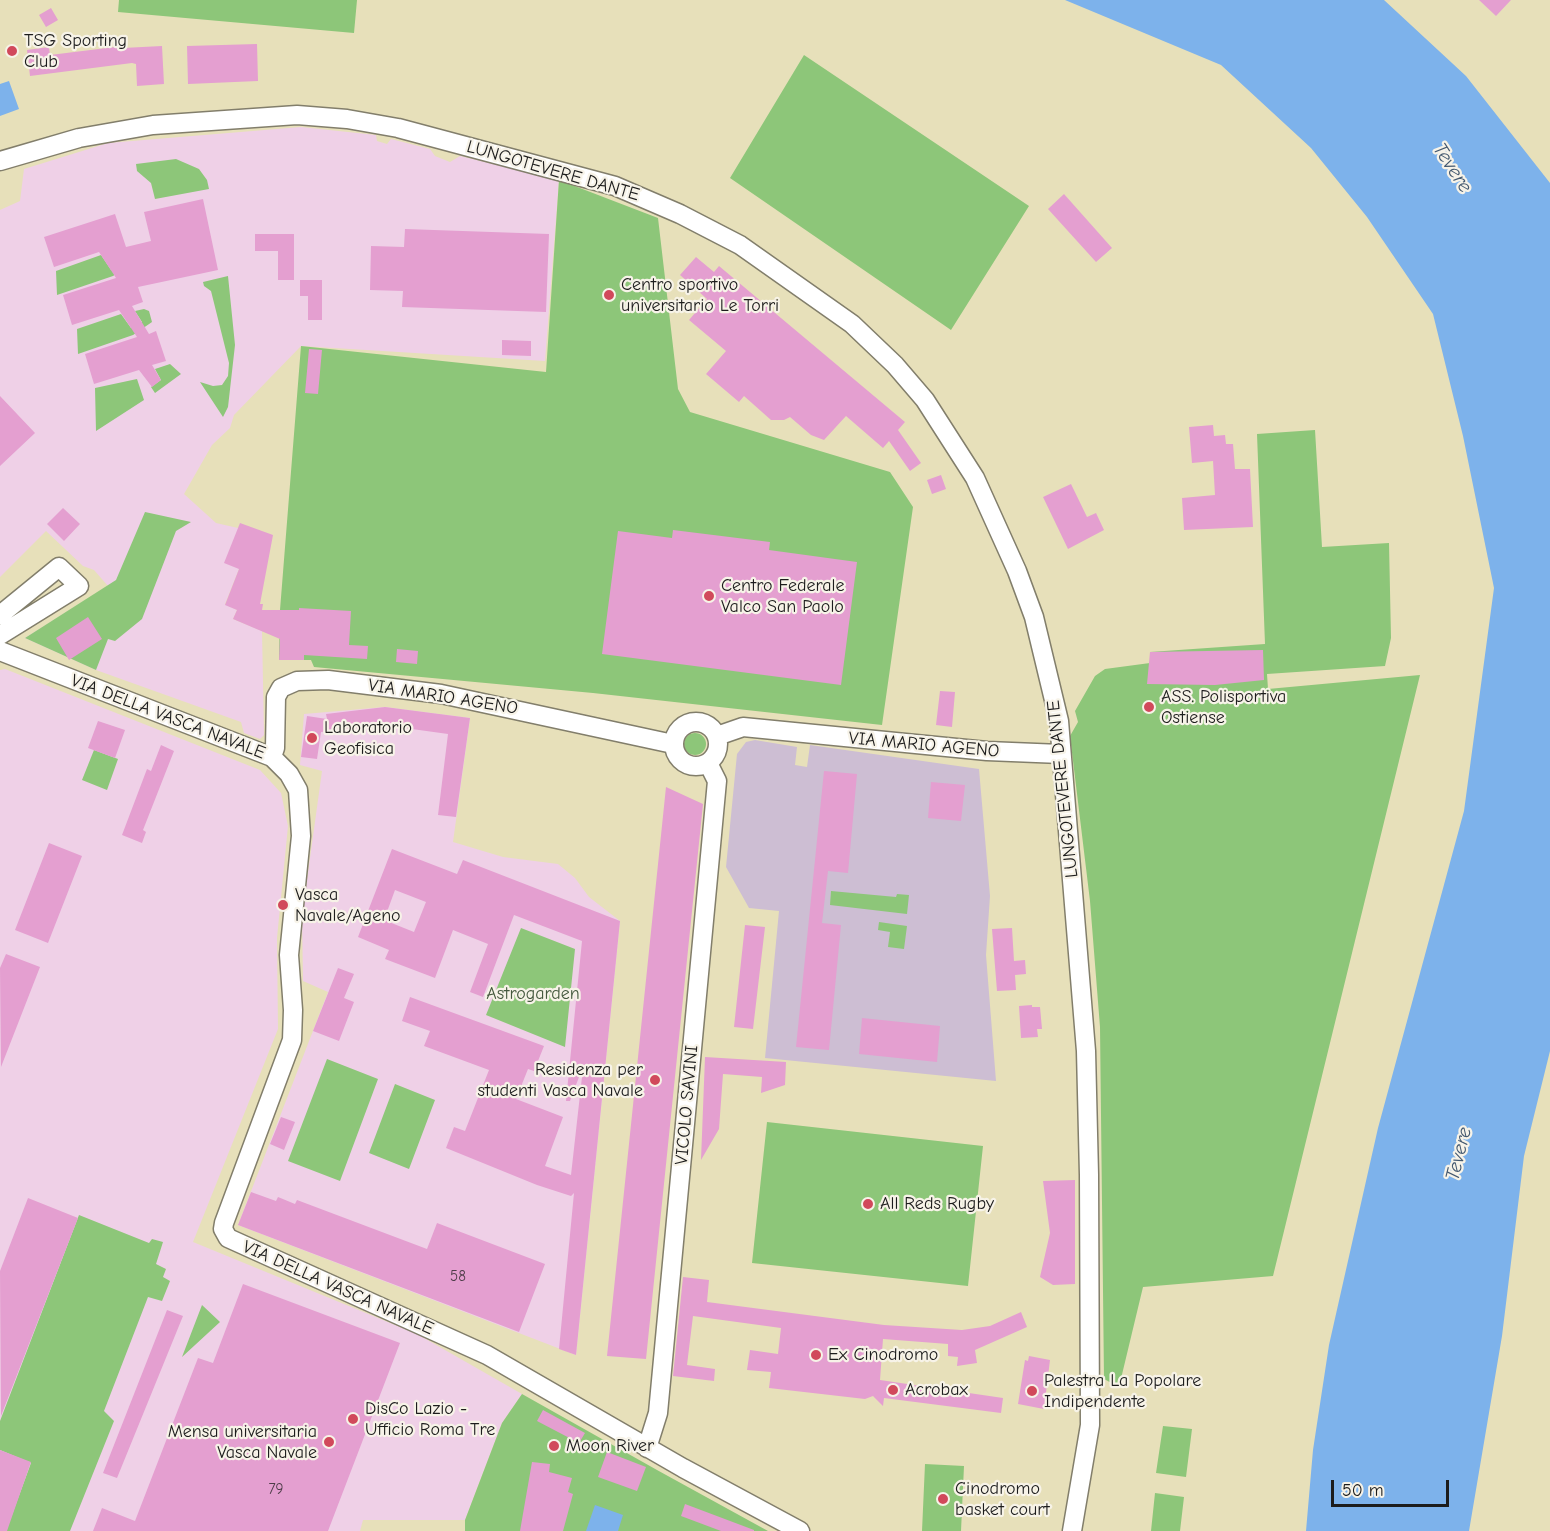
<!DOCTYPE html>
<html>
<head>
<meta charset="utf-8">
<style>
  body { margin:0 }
  #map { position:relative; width:1550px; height:1531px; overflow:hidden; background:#e7e0ba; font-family:"Comic Neue",sans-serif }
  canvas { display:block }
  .scale { position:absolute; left:1331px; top:1480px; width:118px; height:27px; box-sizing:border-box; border:3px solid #1c1c1c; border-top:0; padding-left:8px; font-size:18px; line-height:21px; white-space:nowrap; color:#1c1c1c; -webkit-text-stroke:4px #f7f3e8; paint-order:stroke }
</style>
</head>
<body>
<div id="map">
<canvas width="1550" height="1531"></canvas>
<div class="scale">50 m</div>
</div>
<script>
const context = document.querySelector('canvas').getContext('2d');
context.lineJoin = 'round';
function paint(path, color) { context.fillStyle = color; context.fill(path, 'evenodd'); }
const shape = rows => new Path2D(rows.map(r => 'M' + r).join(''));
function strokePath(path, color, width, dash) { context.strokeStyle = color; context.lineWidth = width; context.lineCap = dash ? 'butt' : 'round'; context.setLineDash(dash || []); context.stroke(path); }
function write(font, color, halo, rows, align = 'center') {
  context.font = font + ' "Comic Neue",sans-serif'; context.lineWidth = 4.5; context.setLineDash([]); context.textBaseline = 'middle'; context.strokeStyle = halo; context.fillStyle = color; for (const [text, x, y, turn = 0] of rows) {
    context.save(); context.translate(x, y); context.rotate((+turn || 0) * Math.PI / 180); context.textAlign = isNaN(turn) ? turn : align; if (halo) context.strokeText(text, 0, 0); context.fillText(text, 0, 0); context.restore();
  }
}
const built = shape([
  [301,127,376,135,377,141,387,144,391,139,430,149,435,156,450,162,460,156,559,180,545,361,301,346,234,415,230,428,212,445,184,494,216,523,238,528,239,569,225,604,237,610,233,619,262,631,264,735,260,739,244,733,241,722,96,670,25,638,108,586,94,570,83,566,46,531,0,577,0,210,20,201,24,169,108,143],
  [5,669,260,770,281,793,288,826,277,938,278,1029,193,1242,417,1334,522,1394,502,1423,465,1520,363,1520,360,1531,0,1531,0,670],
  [385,707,470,718,453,842,503,857,558,864,575,878,589,897,620,921,576,1355,238,1225,328,992,303,981,302,916,322,771,300,765,304,714]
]);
const industrial = shape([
  [755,740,797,747,795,765,807,767,810,745,979,769,990,896,986,955,996,1081,765,1058,779,911,749,908,726,867,737,754,746,742]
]);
const green = shape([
  [119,0,357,0,354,33,118,12],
  [804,55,1029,206,951,330,730,178],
  [176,159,199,169,207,180,209,189,155,199,151,183,137,171,136,164],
  [559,180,658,218,678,389,690,412,890,472,913,507,882,725,593,693,314,667,311,660,279,660,280,610,301,346,546,372],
  [101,255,111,270,132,263,113,276,57,295,56,271],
  [228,276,235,345,228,407,223,417,200,382,213,386,222,385,228,376,229,363,211,291,204,286,203,282],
  [144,309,149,311,152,322,133,335,78,354,77,329,121,314,131,328,142,322,135,311],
  [170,364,181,374,155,393,151,387,161,380,155,369],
  [137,379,144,400,96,431,95,388],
  [1315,430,1322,547,1389,543,1391,638,1385,666,1267,674,1268,689,1420,675,1273,1276,1143,1287,1119,1387,1104,1379,1100,1027,1090,901,1070,736,1078,722,1075,711,1095,676,1105,669,1150,663,1150,652,1265,644,1257,434],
  [145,512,191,522,176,531,142,619,115,641,108,639,96,670,25,638,116,580],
  '684 744a11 11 0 1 1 22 0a11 11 0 1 1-22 0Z',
  [94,750,118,759,107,790,82,780],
  [831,891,896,897,897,894,909,895,907,914,830,905],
  [879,922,907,926,904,949,888,947,890,932,878,930],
  [521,928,575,949,565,1047,486,1015],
  [327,1059,378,1079,340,1181,288,1161],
  [395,1084,435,1100,409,1169,369,1153],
  [767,1122,983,1146,968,1286,752,1263],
  [79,1215,149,1243,152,1239,163,1242,156,1264,166,1269,163,1277,170,1281,162,1301,148,1297,104,1411,114,1421,70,1531,6,1531,31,1463,0,1450,0,1421],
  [202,1305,220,1322,182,1357],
  [522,1394,657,1470,768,1531,465,1531,465,1520,502,1423],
  [1163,1426,1192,1429,1186,1477,1156,1473],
  [925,1464,964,1466,961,1531,922,1531],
  [1155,1493,1184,1497,1180,1531,1151,1531]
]);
const water = shape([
  [1065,0,1384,0,1466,76,1550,183,1550,1051,1524,1156,1502,1336,1469,1531,1306,1531,1313,1450,1329,1345,1378,1128,1464,811,1494,588,1463,436,1433,314,1367,217,1311,148,1221,65],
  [9,81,19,109,0,116,0,84],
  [595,1505,623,1515,618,1531,586,1531]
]);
const building = shape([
  [1479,0,1511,0,1496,16],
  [51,8,58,20,46,27,39,15],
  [257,44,258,81,188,84,187,46],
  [123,46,123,48,162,46,164,84,137,86,136,64,132,63,30,76,27,50,49,47,50,55],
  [1064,194,1112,248,1096,262,1048,209],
  [203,199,218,270,138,287,143,302,132,306,149,334,156,331,166,361,152,365,161,380,152,387,139,370,94,384,85,354,137,337,119,310,72,325,63,295,116,278,99,252,54,267,44,237,115,214,126,247,151,241,144,212],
  [405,229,549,234,546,312,402,307,403,291,370,290,371,246,404,247],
  [255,234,294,234,294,280,278,280,278,251,255,251],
  [696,257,714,272,719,266,905,422,898,430,921,463,910,471,889,441,883,448,846,416,824,440,811,435,790,417,784,420,771,420,744,396,739,402,706,374,726,351,689,320,707,299,680,275],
  [300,280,322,280,322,320,308,320,308,296,300,296],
  [502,340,531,341,531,356,502,355],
  [309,349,322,350,318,394,305,393],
  [0,396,35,433,0,466],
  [1213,425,1214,436,1225,435,1226,444,1233,444,1235,469,1250,469,1253,527,1184,530,1182,498,1215,495,1213,461,1192,463,1189,427],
  [941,475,946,489,932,494,927,480],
  [1071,484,1087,517,1096,513,1104,530,1068,549,1043,497],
  [63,508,80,524,64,541,47,524],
  [240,523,273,535,260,604,263,604,262,610,299,610,299,608,351,611,349,645,368,646,367,659,304,655,304,660,279,660,280,639,233,619,237,610,225,605,239,569,224,563],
  [673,530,770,542,769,550,857,562,841,685,602,654,618,531,672,538],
  [88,617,102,639,69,660,56,638],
  [397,649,418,651,417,664,396,662],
  [1263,650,1264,680,1215,685,1147,684,1150,652],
  [940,691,955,692,952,727,936,725],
  [385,707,470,718,456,817,438,815,448,734,383,725,321,732,317,759,301,757,307,716,327,719,326,714],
  [98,721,125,730,115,758,88,748],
  [161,745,174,751,143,830,146,832,142,843,122,835,147,769,151,771],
  [824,771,857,774,848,873,828,871,822,923,841,925,829,1050,796,1047],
  [931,782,965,785,961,821,928,818],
  [666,787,703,804,646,1359,607,1356],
  [49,843,82,856,48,943,15,930],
  [392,849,457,874,463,860,620,921,576,1355,559,1349,574,1193,571,1196,537,1185,446,1148,454,1127,465,1131,489,1070,424,1046,430,1031,402,1021,410,997,544,1046,534,1071,528,1069,516,1099,563,1117,545,1166,571,1175,582,1077,579,1077,570,1101,566,1101,582,941,514,915,483,997,470,992,488,944,453,930,435,978,385,959,389,950,358,937],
  [395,890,426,902,414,932,384,920],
  [745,925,765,927,753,1029,734,1027],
  [1012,928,1014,961,1025,960,1026,974,1015,975,1016,990,997,991,992,929],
  [6,954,40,967,1,1067,0,968],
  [338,968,354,974,344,998,354,1002,339,1041,313,1031],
  [1032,1005,1032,1007,1040,1007,1042,1029,1037,1029,1038,1037,1021,1038,1019,1006],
  [862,1018,940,1026,937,1062,859,1054],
  [705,1057,786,1062,785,1085,761,1093,762,1077,723,1074,719,1129,701,1160],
  [281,1117,295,1122,284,1150,270,1144],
  [1075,1180,1075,1284,1053,1285,1040,1277,1050,1233,1043,1181],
  [251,1192,276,1201,278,1197,295,1204,297,1200,427,1249,437,1223,545,1264,519,1332,238,1225],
  [28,1198,78,1218,1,1416,0,1271],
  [683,1277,709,1280,707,1302,884,1325,962,1330,990,1326,1021,1312,1027,1327,975,1350,977,1363,957,1366,958,1357,948,1356,948,1344,883,1339,880,1380,1003,1398,1001,1413,884,1398,883,1406,873,1396,865,1399,769,1388,771,1372,747,1370,750,1350,778,1354,781,1328,693,1316,687,1365,715,1369,714,1381,673,1376],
  [243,1284,400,1343,328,1531,93,1531,102,1508,135,1521,198,1358,213,1363],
  [167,1310,183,1316,117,1478,103,1473],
  [1029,1356,1050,1360,1044,1409,1018,1404,1025,1360,1028,1361],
  [543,1410,585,1433,579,1443,537,1421],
  [0,1450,31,1462,7,1531,0,1531],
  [607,1452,646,1467,637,1491,598,1477],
  [532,1462,550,1464,549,1472,572,1478,568,1492,573,1494,563,1531,520,1531],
  [685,1504,754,1530,754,1531,721,1531,681,1516]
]);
const street = shape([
  [0,161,79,138,153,125,297,115,347,119,398,128,615,186,680,214,740,245,852,324,895,365,925,400,975,478,1017,571,1034,617,1059,721,1086,1051,1089,1175,1090,1425,1072,1531],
  [0,615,59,567,79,586,0,635],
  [0,651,272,757,289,774,298,790,301,836,289,955,293,1010,292,1040,224,1223,223,1229,228,1238,487,1355,683,1468,800,1531],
  '674 744a22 22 0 1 1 44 0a22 22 0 1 1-44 0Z',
  [717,736,743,727,987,751,1061,754],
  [272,757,275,748,276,697,281,688,297,681,328,680,441,694,673,744],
  [647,1448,658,1413,717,781,708,763]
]);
const markers = [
  [12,51,6,"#d1495b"],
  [609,295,6,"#d1495b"],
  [709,596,6,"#d1495b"],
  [1149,707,6,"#d1495b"],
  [312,738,6,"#d1495b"],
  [283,905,6,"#d1495b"],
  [655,1080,6,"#d1495b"],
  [868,1204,6,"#d1495b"],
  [816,1355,6,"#d1495b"],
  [893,1390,6,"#d1495b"],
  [1032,1391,6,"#d1495b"],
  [353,1419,6,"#d1495b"],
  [329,1442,6,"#d1495b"],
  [554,1446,6,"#d1495b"],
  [943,1499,6,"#d1495b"]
];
const numberNames = [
  ["58",458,1277],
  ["79",276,1490]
];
const poiNames = [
  ["TSG Sporting",24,41],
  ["Club",24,62],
  ["Centro sportivo",621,285],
  ["universitario Le Torri",621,306],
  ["Centro Federale",721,586],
  ["Valco San Paolo",721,607],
  ["ASS. Polisportiva",1161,697],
  ["Ostiense",1161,718],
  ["Laboratorio",324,728],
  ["Geofisica",324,749],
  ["Vasca",295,895],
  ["Navale/Ageno",295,916],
  ["Residenza per",643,1070,"right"],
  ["studenti Vasca Navale",643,1091,"right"],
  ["All Reds Rugby",880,1204],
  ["Ex Cinodromo",828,1355],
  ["Palestra La Popolare",1044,1381],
  ["Indipendente",1044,1402],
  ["Acrobax",905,1390],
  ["DisCo Lazio -",365,1409],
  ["Ufficio Roma Tre",365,1430],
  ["Mensa universitaria",317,1432,"right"],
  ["Vasca Navale",317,1453,"right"],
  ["Moon River",566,1446],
  ["Cinodromo",955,1489],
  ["basket court",955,1510]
];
const streetNames = [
  ["LUNGOTEVERE DANTE",553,171,16],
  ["VIA MARIO AGENO",443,697,9],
  ["VIA DELLA VASCA NAVALE",168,717,21],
  ["VIA MARIO AGENO",924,745,5],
  ["LUNGOTEVERE DANTE",1063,789,-96],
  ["VICOLO SAVINI",687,1105,-85],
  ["VIA DELLA VASCA NAVALE",338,1288,24]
];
const parkNames = [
  ["Astrogarden",533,994]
];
const waterNames = [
  ["Tevere",1452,168,57],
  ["Tevere",1459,1154,-76]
];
paint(built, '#efd0e7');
paint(industrial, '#cdbed3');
paint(green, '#8dc679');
paint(water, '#7db2eb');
paint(building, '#e49fd0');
strokePath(street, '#827e6b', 21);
strokePath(street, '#fff', 18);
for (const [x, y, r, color] of markers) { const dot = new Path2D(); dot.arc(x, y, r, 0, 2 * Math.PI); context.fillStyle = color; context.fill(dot); strokePath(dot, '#f7f3e8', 2); }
write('15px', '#4e3d49', null, numberNames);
write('18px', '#1c1c1c', '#f7f3e8', poiNames, 'left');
write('18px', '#1c1c1c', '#f7f3e8', streetNames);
write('18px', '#44583d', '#f7f3e8', parkNames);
write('italic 20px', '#43586f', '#f7f3e8', waterNames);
</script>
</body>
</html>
